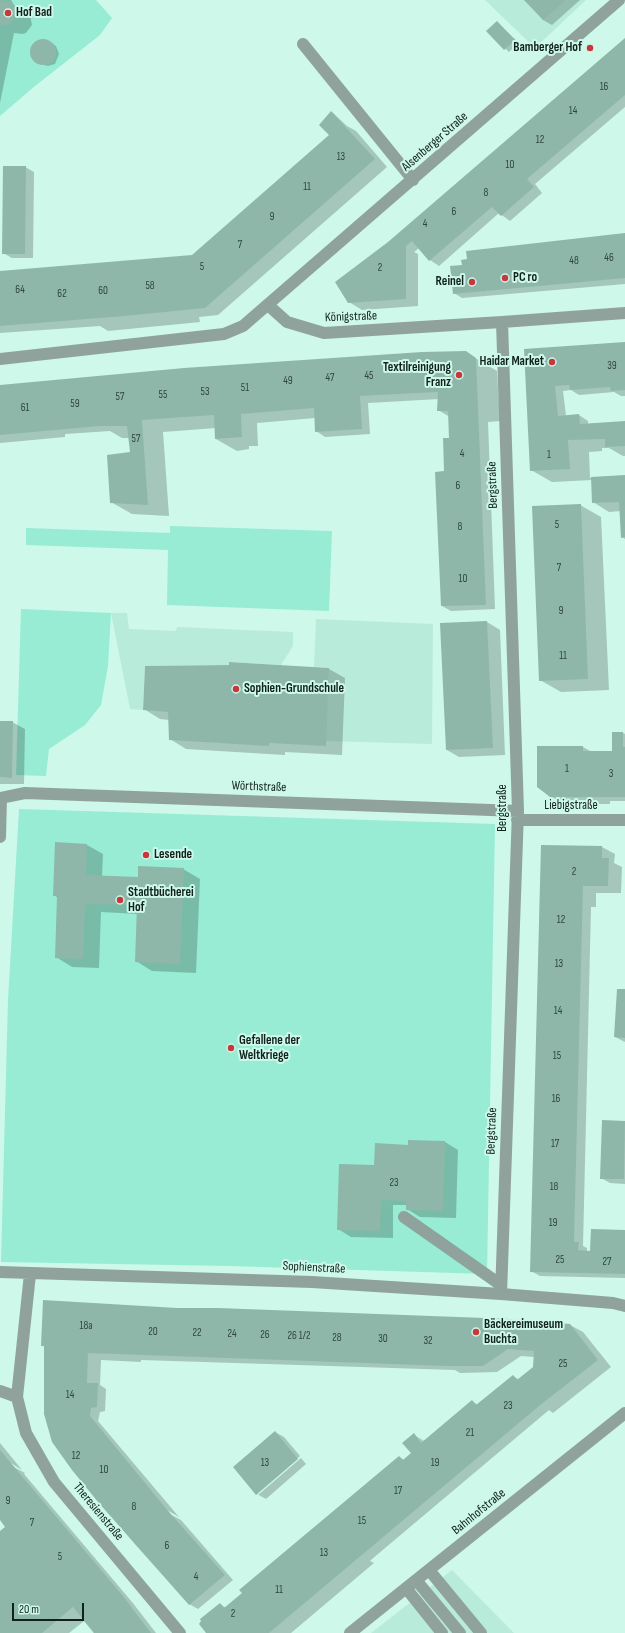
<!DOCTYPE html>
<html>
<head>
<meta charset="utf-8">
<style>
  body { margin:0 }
  #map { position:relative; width:625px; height:1633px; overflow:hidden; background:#cdf8ea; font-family:"Sofia Sans Condensed",sans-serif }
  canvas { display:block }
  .scale { position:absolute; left:12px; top:1603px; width:72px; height:18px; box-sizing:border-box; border:2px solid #11211c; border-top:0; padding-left:5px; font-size:12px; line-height:14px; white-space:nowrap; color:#11211c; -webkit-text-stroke:3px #cdf8ea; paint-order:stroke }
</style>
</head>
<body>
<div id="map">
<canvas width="625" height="1633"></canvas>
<div class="scale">20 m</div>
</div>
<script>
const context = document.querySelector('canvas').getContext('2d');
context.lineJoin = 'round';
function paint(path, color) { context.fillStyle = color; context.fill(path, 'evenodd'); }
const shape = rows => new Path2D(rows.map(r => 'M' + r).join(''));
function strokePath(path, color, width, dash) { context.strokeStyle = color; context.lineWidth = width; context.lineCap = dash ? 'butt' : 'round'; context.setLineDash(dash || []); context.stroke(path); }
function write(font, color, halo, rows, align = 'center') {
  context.font = font + ' "Sofia Sans Condensed",sans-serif'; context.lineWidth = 4; context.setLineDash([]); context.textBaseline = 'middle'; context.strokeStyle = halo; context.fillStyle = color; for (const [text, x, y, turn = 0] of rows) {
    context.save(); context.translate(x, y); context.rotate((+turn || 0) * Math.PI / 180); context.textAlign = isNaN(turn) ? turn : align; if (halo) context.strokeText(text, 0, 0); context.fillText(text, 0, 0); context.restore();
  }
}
const built = shape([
  [485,0,586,0,535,48],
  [111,613,127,613,129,629,176,631,177,627,293,632,293,646,281,665,229,662,229,665,145,666,143,710,130,709],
  [316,619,433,624,432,744,325,741,329,668,314,667],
  [452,1570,514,1633,371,1633]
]);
const green = shape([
  [0,0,96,0,112,18,100,35,35,86,0,116],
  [170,526,332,531,329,611,167,605,168,550,26,545,26,528,170,533],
  [21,609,111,613,108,666,101,705,85,725,49,749,46,776,16,775],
  [19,809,495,824,487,1274,230,1266,1,1262,8,1000]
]);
const shadow = shape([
  [0,0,11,0,14,5,30,15,32,25,26,33,22,34,14,33,0,103],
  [526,0,580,0,552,25,543,20],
  [497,22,519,43,509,52,487,31],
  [625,39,625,107,535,184,542,193,510,221,499,213,439,266,430,260,419,248,414,252,418,254,418,306,362,310,349,302,388,243],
  [41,40,48,41,56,46,59,54,55,64,48,66,40,64,36,61,32,55,32,47],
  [332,112,347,126,356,131,387,167,218,315,199,317,200,322,108,331,100,326,0,333,0,272,193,256,330,135],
  [25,167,34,172,33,258,12,258,3,253],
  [625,235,625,284,462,298,454,293,463,266],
  [625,343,625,396,621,396,614,392,579,395,571,390,563,391,566,416,579,415,588,421,588,424,625,422,625,456,623,456,609,448,602,448,602,451,589,452,590,478,625,476,625,539,622,537,621,511,609,512,593,502,592,480,552,482,531,470,525,350],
  [465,352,497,371,500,421,488,422,495,609,451,611,442,606,445,472,450,439,450,417,438,410,439,399,368,403,370,434,325,437,316,431,315,418,257,423,258,446,249,446,249,449,237,451,216,439,216,428,163,432,169,516,132,514,111,502,131,453,129,438,122,438,110,431,65,434,65,437,0,443,0,386],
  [580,505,601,517,609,690,561,692,540,680],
  [487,622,500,630,505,755,459,757,447,750],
  [329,669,345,678,342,755,285,752,285,755,186,749,170,739,169,720,160,719,144,709],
  [0,722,12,722,25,729,24,784,0,784],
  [623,733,625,734,625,801,610,801,610,804,564,804,550,796,583,747,592,752,613,752],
  [56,843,87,845,103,854,102,877,139,878,183,869,200,879,196,973,152,971,136,961,138,914,101,912,99,968,72,967,56,957,58,898,54,895],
  [602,847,615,854,614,863,622,867,621,893,596,893,596,907,591,907,583,1246,587,1248,587,1252,591,1252,625,1231,625,1278,540,1276,531,1271,540,900],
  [625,990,625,1042,615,1037],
  [603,1122,625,1122,625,1184,610,1183,601,1178],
  [445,1142,458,1150,456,1218,420,1217,407,1209,407,1205,393,1205,393,1238,351,1237,338,1229,375,1166,409,1146],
  [177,1309,570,1325,583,1332,611,1367,553,1413,549,1410,372,1559,370,1561,374,1563,291,1633,208,1633,220,1604,226,1608,399,1457,404,1460,412,1453,414,1435,424,1441,472,1401,478,1405,513,1376,520,1380,534,1368,534,1357,521,1356,497,1372,460,1373,455,1370,141,1360,141,1362,101,1360,100,1385,106,1389,105,1411,100,1412,98,1421,179,1517,165,1509,164,1511,181,1520,233,1580,198,1609,189,1604,134,1543,73,1470,45,1414,45,1347,42,1345],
  [275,1432,284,1437,300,1456,258,1492,258,1495,301,1458,306,1464,266,1499,257,1494,234,1467],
  [0,1443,22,1470,9,1462,8,1464,25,1473,24,1474,132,1602,156,1633,94,1633,84,1621,69,1633,0,1633,0,1532,7,1527,0,1519]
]);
const building = shape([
  [0,0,11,2,16,10,16,15,10,24,5,25,0,24],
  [524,0,566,0,543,20],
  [497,21,515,40,504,50,486,31],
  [625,38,625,95,527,179,534,187,501,216,492,207,429,261,412,241,406,246,406,299,348,303,335,282,388,242],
  '30 52a13 13 0 1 1 26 0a13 13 0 1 1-26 0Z',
  [331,111,375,159,205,308,125,316,0,326,0,271,192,255,329,135,319,125],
  [3,166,26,166,25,254,2,254],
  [625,233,625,278,453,294,450,266,462,265,461,260,467,259,466,251],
  [625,342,625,390,611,391,610,387,570,390,569,385,555,386,558,416,579,414,580,424,625,421,625,446,605,447,605,439,568,440,570,469,530,471,524,349],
  [466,351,476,358,486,605,441,606,435,472,444,471,443,438,449,438,448,411,437,411,438,392,360,396,362,429,315,432,314,408,241,414,242,437,215,439,214,415,142,420,148,505,110,503,107,455,130,452,127,426,100,426,0,435,0,385,184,368,422,352],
  [625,475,625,537,621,538,619,502,592,503,591,477],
  [581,504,588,679,539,681,532,506],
  [487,621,493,748,446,750,440,623],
  [229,662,329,668,326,746,269,743,269,746,169,740,168,712,143,710,145,666,229,665],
  [0,721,13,721,12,778,0,777],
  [612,732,623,732,623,747,625,747,625,797,550,797,537,787,537,746,583,746,583,751,612,751],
  [55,842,87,844,86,875,138,877,138,866,184,868,180,964,135,962,137,905,85,904,83,959,55,958,57,896,53,896],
  [541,845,602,846,602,858,609,858,608,886,583,886,574,1242,579,1242,578,1250,590,1251,591,1229,625,1230,625,1274,530,1272],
  [617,989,625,989,625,1038,614,1037],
  [602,1120,625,1121,624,1179,600,1179],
  [408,1140,445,1141,443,1211,406,1210,406,1201,381,1200,380,1231,337,1230,339,1164,374,1165,375,1143,408,1145],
  [43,1300,177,1308,218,1308,511,1319,570,1324,598,1360,539,1406,269,1633,206,1633,199,1624,201,1621,200,1619,220,1603,224,1608,242,1593,239,1590,399,1456,403,1460,411,1453,402,1443,414,1433,421,1443,472,1400,476,1405,513,1375,517,1380,533,1367,534,1351,508,1349,483,1366,447,1366,88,1353,87,1383,98,1383,97,1407,91,1408,90,1416,169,1512,225,1575,189,1605,98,1502,72,1470,52,1442,44,1414,44,1346,41,1346],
  [275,1431,298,1459,256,1495,233,1467],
  [0,1450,123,1596,151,1633,94,1633,73,1607,42,1633,0,1633,0,1531,5,1527,0,1520]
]);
const minor = shape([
  [303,44,413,180],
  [268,305,287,322,324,333,502,322,625,313],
  [0,359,224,334,243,326,619,0],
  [0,798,25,793,518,811],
  [517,820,625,820],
  [0,837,1,798],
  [404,1217,501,1285],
  [0,1272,312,1282,501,1294,613,1303,625,1306],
  [30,1274,17,1397,26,1433,54,1482,180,1633],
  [501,1294,518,811,502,322],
  [0,1391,17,1397],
  [429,1570,481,1633],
  [416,1580,460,1633],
  [406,1588,442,1633],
  [350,1633,625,1413]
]);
const markers = [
  [8,13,4,"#c7383d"],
  [590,48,4,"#c7383d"],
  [505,278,4,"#c7383d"],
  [472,282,4,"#c7383d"],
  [552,362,4,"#c7383d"],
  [459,375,4,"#c7383d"],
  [236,689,4,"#c7383d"],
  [146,855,4,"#c7383d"],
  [120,900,4,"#c7383d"],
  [231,1048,4,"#c7383d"],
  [476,1332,4,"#c7383d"]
];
const numberNames = [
  ["16",604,87],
  ["14",573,111],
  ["12",540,140],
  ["13",341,157],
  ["10",510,165],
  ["11",307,187],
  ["8",486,193],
  ["6",454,212],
  ["9",272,217],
  ["4",425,224],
  ["7",240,245],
  ["46",609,258],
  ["48",574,261],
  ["5",202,267],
  ["2",380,268],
  ["58",150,286],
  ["64",20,290],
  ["60",103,291],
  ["62",62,294],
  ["39",612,366],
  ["45",369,376],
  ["47",330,378],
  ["49",288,381],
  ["51",245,388],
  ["53",205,392],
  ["55",163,395],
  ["57",120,397],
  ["59",75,404],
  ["61",25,408],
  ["57",136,439],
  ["4",462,454],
  ["1",549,455],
  ["6",458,486],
  ["5",557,525],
  ["8",460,527],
  ["7",559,568],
  ["10",463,579],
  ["9",561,611],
  ["11",563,656],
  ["1",567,769],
  ["3",611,774],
  ["2",574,872],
  ["12",561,920],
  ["13",559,964],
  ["14",558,1011],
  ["15",557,1056],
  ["16",556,1099],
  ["17",555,1144],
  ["23",394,1183],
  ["18",554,1187],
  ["19",553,1223],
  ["25",560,1260],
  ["27",607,1262],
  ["18a",86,1326],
  ["20",153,1332],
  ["22",197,1333],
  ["24",232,1334],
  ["26",265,1335],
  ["26 1/2",299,1336],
  ["28",337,1338],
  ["30",383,1339],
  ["32",428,1341],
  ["25",563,1364],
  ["14",70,1395],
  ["23",508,1406],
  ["21",470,1433],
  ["12",76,1456],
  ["13",265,1463],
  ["19",435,1463],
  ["10",104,1470],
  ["17",398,1491],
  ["9",8,1501],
  ["8",134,1507],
  ["15",362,1521],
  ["7",32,1523],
  ["6",167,1546],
  ["13",324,1553],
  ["5",60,1557],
  ["4",196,1577],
  ["11",279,1590],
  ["2",233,1614]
];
const poiNames = [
  ["Hof Bad",16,13],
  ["Bamberger Hof",582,48,"right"],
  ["PC ro",513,278],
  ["Reinel",464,282,"right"],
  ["Haidar Market",544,362,"right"],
  ["Textilreinigung",451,368,"right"],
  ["Franz",451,383,"right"],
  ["Sophien-Grundschule",244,689],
  ["Lesende",154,855],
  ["Stadtbücherei",128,893],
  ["Hof",128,908],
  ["Gefallene der",239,1041],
  ["Weltkriege",239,1056],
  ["Bäckereimuseum",484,1325],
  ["Buchta",484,1340]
];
const streetNames = [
  ["Alsenberger Straße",435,142,-41],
  ["Königstraße",351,317,-2],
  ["Bergstraße",493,485,-92],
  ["Wörthstraße",259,787,2],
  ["Liebigstraße",571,806],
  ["Bergstraße",503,808,-90],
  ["Bergstraße",492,1131,-88],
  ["Sophienstraße",314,1268,3],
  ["Theresienstraße",98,1512,50],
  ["Bahnhofstraße",479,1512,-39]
];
paint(built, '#b9ebdb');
paint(green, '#97ecd3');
paint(shadow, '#0003');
paint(building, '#8eb7aa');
strokePath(minor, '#90a29c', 12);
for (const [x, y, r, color] of markers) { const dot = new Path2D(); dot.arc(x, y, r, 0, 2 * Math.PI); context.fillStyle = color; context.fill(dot); strokePath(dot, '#cdf8ea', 1.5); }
write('11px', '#304640', null, numberNames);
write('bold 13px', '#11211c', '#cdf8ea', poiNames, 'left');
write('13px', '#11211c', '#cdf8ea', streetNames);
</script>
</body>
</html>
